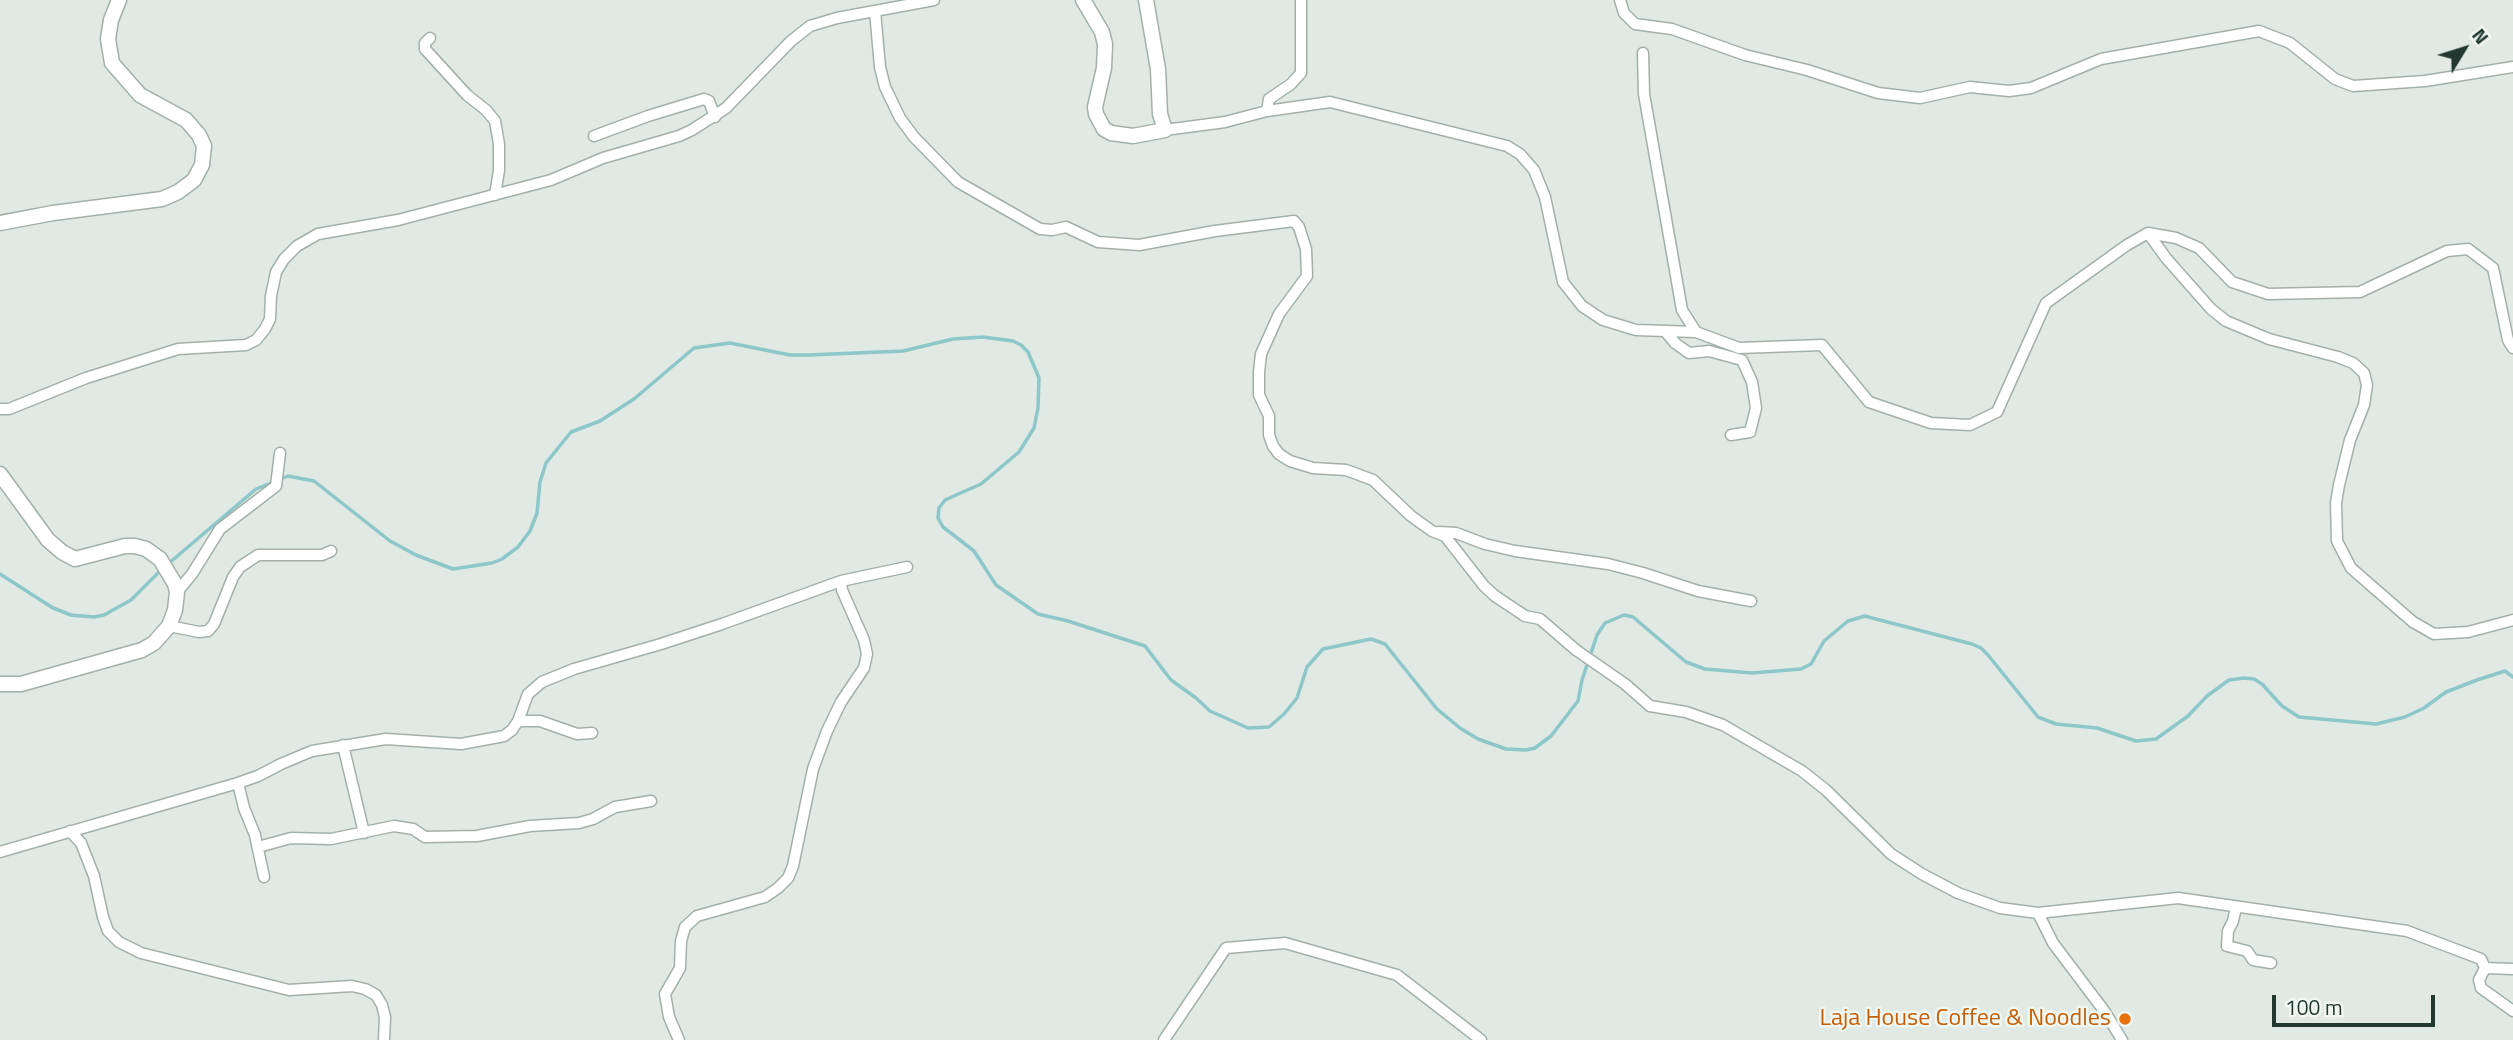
<!DOCTYPE html>
<html>
<head>
<meta charset="utf-8">
<style>
  body { margin:0 }
  #map { position:relative; width:2513px; height:1040px; overflow:hidden; background:#e0e9e4; font-family:"Titillium Web",sans-serif }
  canvas { display:block }
  .north { position:absolute; left:2429px; top:14px; width:70px; height:70px; -webkit-text-stroke:5px #f0f6f2; paint-order:stroke; rotate:52deg; font-size:19px; font-weight:700; line-height:28px; text-align:center; color:#22372f }
  .north::after { content:''; display:block; margin:auto; width:24px; height:32px; background:#22372f; clip-path:polygon(50% 0,100% 100%,50% 72%,0 100%) }
  .scale { position:absolute; left:2272px; top:995px; width:163px; height:32px; box-sizing:border-box; border:4px solid #22372f; border-top:0; padding-left:9px; font-size:21px; line-height:24px; white-space:nowrap; color:#22372f; -webkit-text-stroke:5px #f0f6f2; paint-order:stroke }
</style>
</head>
<body>
<div id="map">
<canvas width="2513" height="1040"></canvas>
<div class="north">N</div>
<div class="scale">100 m</div>
</div>
<script>
const context = document.querySelector('canvas').getContext('2d');
context.lineJoin = 'round';
const shape = rows => new Path2D(rows.map(r => 'M' + r).join(''));
function strokePath(path, color, width, dash) { context.strokeStyle = color; context.lineWidth = width; context.lineCap = dash ? 'butt' : 'round'; context.setLineDash(dash || []); context.stroke(path); }
function write(font, color, halo, rows, align = 'center') {
  context.font = font + ' "Titillium Web",sans-serif'; context.lineWidth = 5; context.setLineDash([]); context.textBaseline = 'middle'; context.strokeStyle = halo; context.fillStyle = color; for (const [text, x, y, turn = 0] of rows) {
    context.save(); context.translate(x, y); context.rotate((+turn || 0) * Math.PI / 180); context.textAlign = isNaN(turn) ? turn : align; if (halo) context.strokeText(text, 0, 0); context.fillText(text, 0, 0); context.restore();
  }
}
const stream = shape([
  [168,564,256,489,288,476,314,481,390,541,416,555,453,569,492,563,502,559,518,547,530,531,537,513,540,482,546,463,571,432,600,421,634,399,694,348,730,343,790,355,809,355,903,351,953,339,983,337,1013,341,1021,345,1028,352,1039,378,1038,408,1034,428,1019,452,981,484,945,500,939,508,938,518,943,527,974,551,996,585,1038,614,1068,621,1145,646,1171,680,1196,698,1210,711,1248,728,1269,727,1284,714,1297,698,1307,667,1323,649,1371,639,1385,644,1437,709,1460,728,1478,739,1506,749,1526,750,1535,748,1551,736,1578,701,1582,680,1597,635,1605,623,1624,615,1633,617,1686,662,1705,669,1752,673,1801,669,1811,664,1824,641,1848,621,1865,616,1876,619,1972,644,1981,648,1988,655,2038,717,2056,724,2097,728,2136,741,2156,739,2188,716,2207,696,2229,680,2244,678,2254,679,2262,684,2282,706,2299,717,2376,724,2405,717,2424,708,2446,692,2477,680,2505,671,2513,677],
  [0,574,53,608,71,615,94,617,104,615,131,600,162,569]
]);
const minor = shape([
  [1620,0,1624,13,1635,24,1672,29,1745,55,1807,70,1878,93,1920,98,1970,87,2009,91,2031,88,2101,59,2259,31,2290,43,2335,79,2353,86,2425,81,2513,67],
  [875,11,880,67,885,87,900,118,914,137,958,182,1040,229,1052,230,1066,227,1098,242,1139,245,1215,231,1294,221,1299,227,1306,249,1307,276,1279,314,1261,354,1259,372,1259,395,1269,416,1269,435,1273,446,1279,454,1290,461,1313,468,1346,470,1373,480,1411,516,1432,531,1445,536,1484,586,1495,596,1525,616,1540,619,1576,650,1625,684,1650,706,1686,712,1723,725,1802,771,1826,790,1891,854,1922,874,1958,893,2000,908,2038,913,2178,898,2407,931,2481,959,2485,968,2513,969],
  [430,38,425,43,425,49,467,95,486,110,495,121,499,144,499,170,495,195],
  [1643,53,1644,94,1682,310,1696,332],
  [1267,111,1269,99,1291,84,1301,73,1301,0],
  [1165,130,1225,122,1267,111,1330,102,1507,146,1520,154,1534,170,1545,197,1563,282,1582,306,1603,320,1636,330,1696,332,1739,348,1822,345,1869,402,1931,423,1970,425,1997,412,2046,303,2127,245,2148,233,2176,238,2199,248,2232,282,2268,294,2360,292,2447,251,2468,249,2493,268,2508,340,2513,348],
  [594,136,648,116,704,99,709,101,715,117],
  [2148,233,2166,258,2211,309,2226,321,2269,339,2338,357,2353,363,2364,373,2367,385,2364,405,2350,440,2339,485,2336,503,2337,541,2351,568,2413,622,2434,634,2468,632,2513,620],
  [1665,331,1675,343,1689,353,1709,351,1742,360,1752,382,1756,408,1750,432,1731,435],
  [0,409,9,409,86,378,178,349,246,345,256,340,265,329,270,319,271,296,276,272,284,259,297,246,318,234,398,220,551,180,603,158,679,136,692,130,726,108,791,41,810,26,837,18,934,0],
  [1439,532,1456,533,1485,544,1515,551,1608,564,1643,573,1698,591,1751,601],
  [841,581,907,567],
  [177,592,192,574,220,529,276,486,280,453],
  [169,626,199,632,208,631,214,624,233,577,240,567,258,555,322,555,331,551],
  [518,721,540,721,577,734,592,733],
  [343,745,364,833],
  [238,783,244,808,255,835,264,877],
  [70,831,81,843,94,876,103,917,108,931,119,942,141,953,289,990,352,986,365,989,376,995,382,1005,385,1017,384,1040],
  [258,847,291,838,331,839,394,826,413,829,425,837,477,836,530,826,579,823,593,819,615,807,651,801],
  [0,852,238,783,258,776,281,764,312,751,386,739,461,744,504,736,512,730,518,721,528,694,542,682,574,669,661,644,722,624,841,581,842,590,864,640,867,654,864,668,841,702,827,731,813,769,793,866,788,878,778,888,765,897,697,916,685,927,681,941,680,968,665,994,669,1017,679,1040],
  [2236,907,2233,921,2228,931,2227,946,2247,951,2253,960,2271,963],
  [2038,913,2053,943,2105,1012,2122,1040],
  [2485,968,2479,980,2481,988,2513,1011],
  [1164,1040,1226,948,1285,943,1397,975,1481,1040]
]);
const tertiary = shape([
  [1083,0,1102,32,1105,44,1104,68,1095,107,1096,114,1104,129,1111,133,1133,136,1165,130,1160,114,1158,69,1146,0],
  [0,223,53,213,162,199,178,192,194,180,202,165,204,146,199,135,186,120,140,95,112,63,108,39,111,20,119,0],
  [0,474,48,540,62,552,75,559,125,546,135,546,146,549,160,559,175,584,177,592,175,610,169,626,154,643,142,650,21,684,0,684]
]);
const markers = [
  [2125,1019,7,"#e8710a"]
];
const foodNames = [
  ["Laja House Coffee & Noodles",2111,1019]
];
strokePath(stream, '#8dc7c9', 3.5);
strokePath(minor, '#a3b0aa', 13);
strokePath(tertiary, '#a3b0aa', 17);
strokePath(minor, '#fff', 10);
strokePath(tertiary, '#fff', 14);
for (const [x, y, r, color] of markers) { const dot = new Path2D(); dot.arc(x, y, r, 0, 2 * Math.PI); context.fillStyle = color; context.fill(dot); strokePath(dot, '#f0f6f2', 2.5); }
write('24px', '#c56008', '#f0f6f2', foodNames, 'right');
</script>
</body>
</html>
